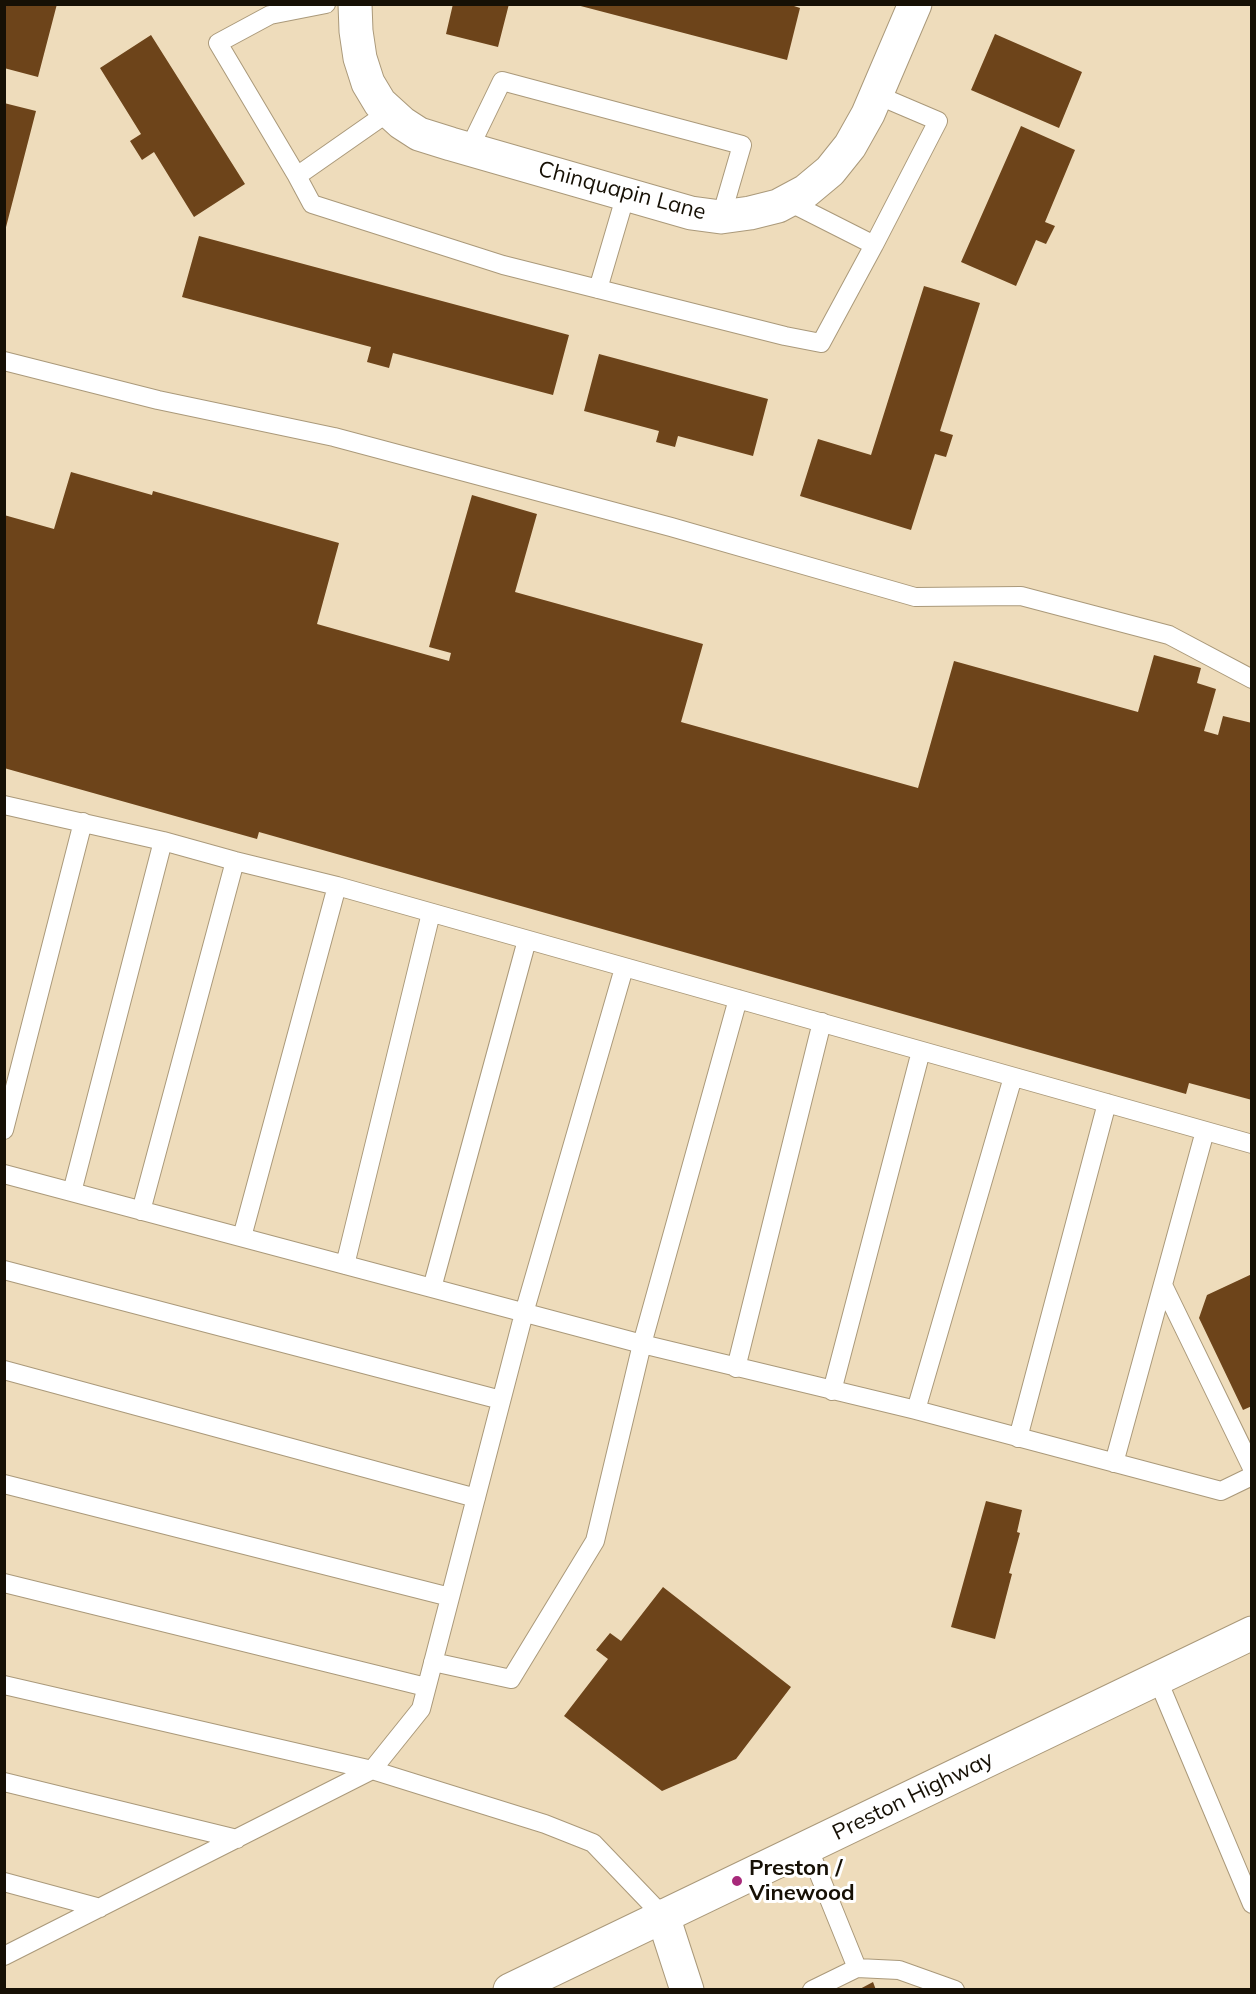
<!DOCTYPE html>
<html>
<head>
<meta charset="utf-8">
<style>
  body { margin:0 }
  #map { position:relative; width:1256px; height:1994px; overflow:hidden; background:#eedcbb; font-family:Mulish,sans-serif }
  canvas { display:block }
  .frame { position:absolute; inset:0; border:6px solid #161005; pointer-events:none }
</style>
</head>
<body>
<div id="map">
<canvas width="1256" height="1994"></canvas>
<div class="frame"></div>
</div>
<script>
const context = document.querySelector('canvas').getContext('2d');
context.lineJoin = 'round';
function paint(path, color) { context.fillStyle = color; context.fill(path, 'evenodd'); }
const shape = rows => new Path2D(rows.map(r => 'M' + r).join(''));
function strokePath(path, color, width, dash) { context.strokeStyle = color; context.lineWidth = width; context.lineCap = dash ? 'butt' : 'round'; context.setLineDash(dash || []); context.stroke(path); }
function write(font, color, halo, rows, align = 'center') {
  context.font = font + ' Mulish,sans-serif'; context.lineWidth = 6; context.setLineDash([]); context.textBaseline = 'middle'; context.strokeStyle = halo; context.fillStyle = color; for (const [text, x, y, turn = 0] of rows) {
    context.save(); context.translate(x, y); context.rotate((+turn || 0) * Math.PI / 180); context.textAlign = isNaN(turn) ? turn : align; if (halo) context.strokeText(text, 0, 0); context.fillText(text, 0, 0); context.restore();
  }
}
const building = shape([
  [4,4,57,4,38,77,4,68],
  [453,4,509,4,498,47,446,34],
  [573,4,788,4,800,8,787,60],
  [995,34,1082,72,1059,128,971,90],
  [151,35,245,184,194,217,154,152,142,160,130,141,141,134,100,68],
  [4,103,36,111,5,231,4,231],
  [1021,126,1075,150,1045,222,1055,226,1046,244,1036,240,1016,286,961,262],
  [199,236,569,335,553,395,393,353,389,368,367,362,371,347,182,297],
  [924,286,980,303,940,431,953,435,946,457,935,454,911,530,800,496,818,439,871,455],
  [599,354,768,399,753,456,678,436,675,447,656,442,659,431,584,411],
  [71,472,152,495,153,491,339,543,317,624,449,661,451,653,429,647,472,495,537,514,515,592,703,644,681,722,918,788,954,661,1138,712,1154,655,1201,668,1197,683,1216,689,1204,731,1218,735,1223,716,1252,723,1252,1100,1189,1083,1186,1094,259,832,257,839,4,768,4,515,54,529],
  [1252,1274,1252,1406,1243,1410,1199,1318,1207,1295],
  [986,1501,1022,1510,1017,1532,1020,1533,1009,1573,1012,1574,995,1639,951,1627],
  [663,1587,791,1687,736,1759,662,1791,564,1716,608,1659,596,1650,610,1633,621,1641],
  [873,1982,876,1990,858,1990]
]);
const lane = shape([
  [326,4,270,15,218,43,297,176,390,111],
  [469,149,502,81,742,145,721,217],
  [297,176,312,204,503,265,785,336,821,343,874,245,787,201],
  [874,245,938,121,877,95],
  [598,289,626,194],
  [4,361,158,400,334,437,671,527,915,597,1021,596,1169,635,1252,679],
  [4,805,163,841,235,861,337,886,1252,1144],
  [4,1130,83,822],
  [4,1174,642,1344,916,1410,1221,1491,1252,1476],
  [72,1192,163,841],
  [141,1211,235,861],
  [242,1237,337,886],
  [345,1265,431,913],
  [4,1270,501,1400],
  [1163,1285,1252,1468],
  [432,1288,527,940],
  [736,1368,822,1022],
  [4,1370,476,1498],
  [832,1391,921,1051],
  [916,1410,1013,1077],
  [1018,1438,1107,1103],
  [1114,1463,1205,1131],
  [4,1484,450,1597],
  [4,1583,426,1687],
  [433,1662,511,1679,595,1541,642,1344,738,999],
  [1157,1678,1252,1904],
  [4,1685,372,1770,421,1709,524,1313,624,968],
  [4,1782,237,1839],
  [808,1847,857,1968],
  [4,1882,100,1908],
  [4,1956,372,1770,545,1824,593,1843,663,1916],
  [812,1990,857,1968,899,1970,955,1990]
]);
const street = shape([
  [355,4,356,31,360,58,368,83,380,103,402,123,419,134,451,144,691,213,721,217,750,213,778,206,806,191,830,171,850,146,868,114,915,4],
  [663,1916,687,1990]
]);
const primary = shape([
  [510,1990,1252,1633]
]);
const markers = [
  [737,1881,6,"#a7297a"]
];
const streetNames = [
  ["Chinquapin Lane",622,191,15],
  ["Preston Highway",913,1796,-26]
];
const poiNames = [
  ["Preston /",749,1868],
  ["Vinewood",749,1893]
];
paint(building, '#6d441a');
strokePath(lane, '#aa997a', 20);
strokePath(street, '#aa997a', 35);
strokePath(primary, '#aa997a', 35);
strokePath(lane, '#fff', 18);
strokePath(street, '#fff', 33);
strokePath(primary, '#fff', 33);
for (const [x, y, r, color] of markers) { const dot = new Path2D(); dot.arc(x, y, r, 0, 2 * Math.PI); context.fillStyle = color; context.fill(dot); strokePath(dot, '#fff', 2); }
write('22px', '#161005', '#fff', streetNames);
write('bold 22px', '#161005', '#fff', poiNames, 'left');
</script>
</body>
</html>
